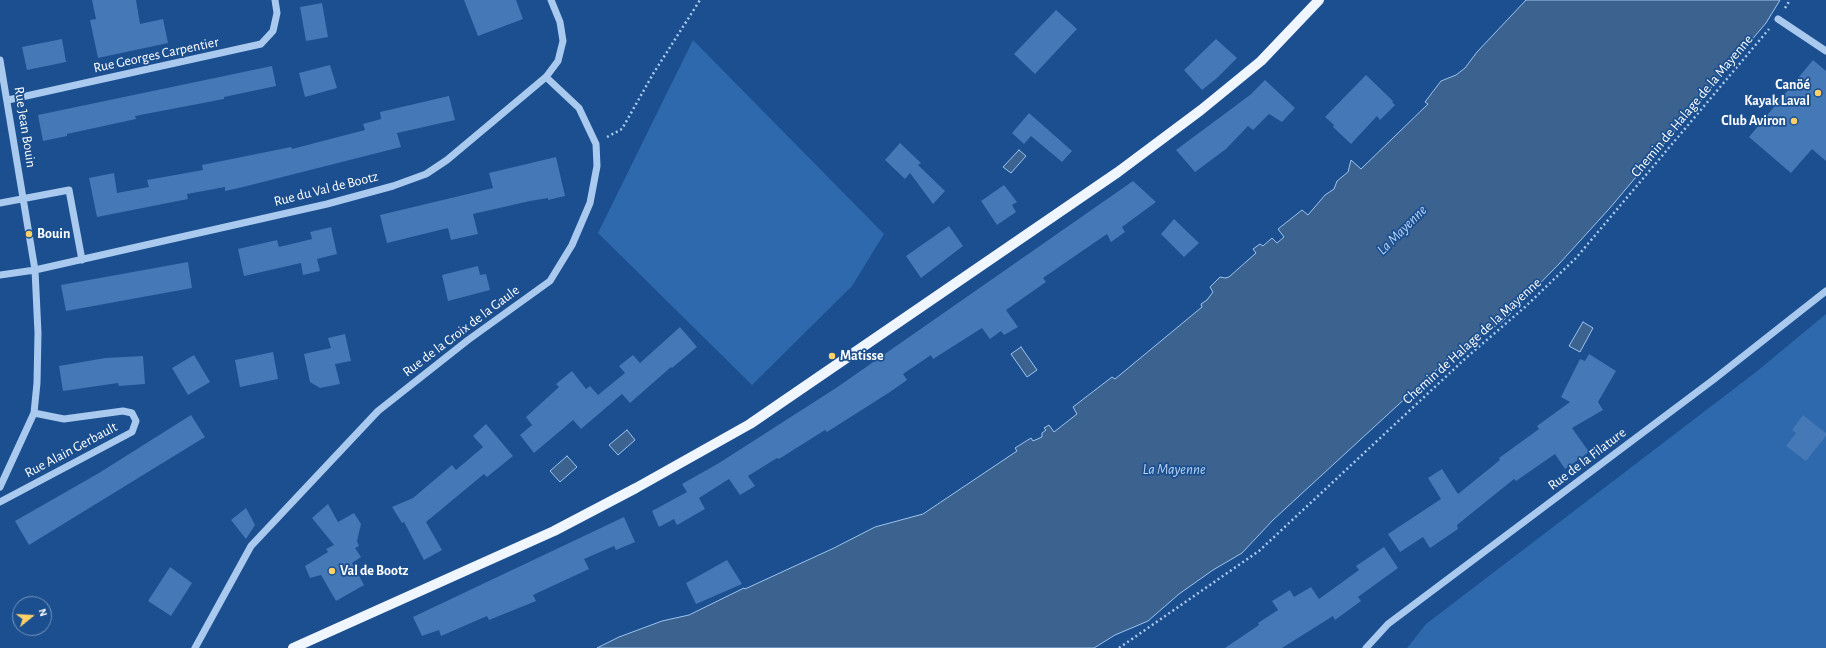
<!DOCTYPE html>
<html>
<head>
<meta charset="utf-8">
<style>
  body { margin:0 }
  #map { position:relative; width:1826px; height:648px; overflow:hidden; background:#1b4f8f; font-family:"Alegreya Sans",sans-serif }
  canvas { display:block }
  .north { position:absolute; left:12px; top:596px; width:40px; height:40px; box-sizing:border-box; background:#1b4f8f; border:1px solid #7695bc; border-radius:50%; rotate:72deg; font-size:11px; font-weight:700; line-height:16px; text-align:center; color:#fff }
  .north::after { content:''; display:block; margin:auto; width:14px; height:18px; background:#ffd166; clip-path:polygon(50% 0,100% 100%,50% 72%,0 100%) }
</style>
</head>
<body>
<div id="map">
<canvas width="1826" height="648"></canvas>
<div class="north">N</div>
</div>
<script>
const context = document.querySelector('canvas').getContext('2d');
context.lineJoin = 'round';
function paint(path, color) { context.fillStyle = color; context.fill(path, 'evenodd'); }
const shape = rows => new Path2D(rows.map(r => 'M' + r).join(''));
function strokePath(path, color, width, dash) { context.strokeStyle = color; context.lineWidth = width; context.lineCap = dash ? 'butt' : 'round'; context.setLineDash(dash || []); context.stroke(path); }
function write(font, color, halo, rows, align = 'center') {
  context.font = font + ' "Alegreya Sans",sans-serif'; context.lineWidth = 3.5; context.setLineDash([]); context.textBaseline = 'middle'; context.strokeStyle = halo; context.fillStyle = color; for (const [text, x, y, turn = 0] of rows) {
    context.save(); context.translate(x, y); context.rotate((+turn || 0) * Math.PI / 180); context.textAlign = isNaN(turn) ? turn : align; if (halo) context.strokeText(text, 0, 0); context.fillText(text, 0, 0); context.restore();
  }
}
const green = shape([
  [693,40,884,234,852,286,752,385,598,233],
  [1826,314,1826,648,1407,648,1426,624,1756,372]
]);
const water = shape([
  [1526,0,1780,0,1766,23,1609,209,1559,264,1502,322,1460,348,1273,520,1242,553,1213,570,1179,594,1148,621,1115,635,1094,648,597,648,619,637,662,621,689,615,744,588,745,589,834,548,875,527,923,514,1017,451,1015,448,1031,438,1033,441,1042,437,1042,433,1046,430,1044,428,1049,425,1054,432,1077,414,1073,407,1112,377,1115,379,1202,307,1201,304,1207,300,1213,292,1210,287,1220,277,1225,278,1229,277,1256,253,1253,249,1260,244,1263,246,1272,238,1277,243,1284,237,1278,229,1302,210,1308,215,1325,195,1334,189,1337,181,1348,172,1351,160,1361,169,1428,104,1425,102,1441,81,1456,75,1465,68,1477,52,1526,0],
  [1019,150,1026,156,1011,173,1003,167,1019,150],
  [1583,322,1593,328,1580,352,1569,346,1583,322],
  [1021,347,1037,370,1027,377,1011,354,1021,347],
  [627,430,635,440,618,455,609,445,627,430],
  [567,456,577,467,560,482,550,471,567,456]
]);
const building = shape([
  [92,0,136,0,140,24,163,19,168,43,98,58,90,20,96,19],
  [464,0,516,0,523,19,478,36],
  [322,3,328,37,306,41,300,7],
  [1056,10,1077,29,1035,74,1014,54],
  [62,39,66,62,27,70,22,47],
  [1216,39,1237,58,1217,78,1202,90,1184,70],
  [1813,60,1826,71,1826,161,1812,149,1791,173,1749,137],
  [330,65,337,88,305,97,299,73],
  [272,66,276,86,224,97,224,99,135,116,136,119,67,134,67,136,43,141,38,115],
  [1366,75,1393,101,1392,102,1395,105,1380,120,1377,116,1351,144,1333,127,1334,125,1325,117],
  [1265,80,1295,108,1282,122,1269,114,1253,130,1248,126,1226,149,1195,172,1176,150,1250,95],
  [449,96,455,120,397,133,401,147,243,187,225,191,225,187,187,194,188,199,97,217,89,178,114,173,117,193,149,187,147,180,203,170,202,165,291,147,292,149,365,130,363,124,381,119,380,112],
  [1029,113,1072,151,1062,162,1031,136,1024,144,1012,133],
  [900,143,921,163,918,165,945,191,933,204,910,173,905,179,885,160],
  [556,157,565,196,548,200,548,198,530,201,473,214,478,234,451,240,448,228,387,243,380,215,493,188,489,173],
  [1133,181,1156,202,1122,227,1125,232,1111,242,1107,234,1043,278,1046,282,1006,310,1018,327,1004,335,1001,331,990,339,982,328,933,359,931,355,903,374,907,380,890,392,827,432,825,430,779,459,777,458,748,476,755,486,740,495,729,479,699,498,705,509,677,525,674,519,659,527,652,511,687,492,682,484,719,463,836,388],
  [1004,185,1017,202,1012,205,1016,212,997,225,981,201],
  [1174,219,1199,243,1184,257,1161,234],
  [949,226,963,246,921,278,906,256],
  [331,227,337,254,317,259,320,271,303,275,301,263,244,276,238,249,277,240,279,247,312,239,310,232],
  [188,262,192,288,66,311,61,285],
  [478,266,480,275,486,274,490,290,448,301,442,275],
  [680,327,697,347,672,368,671,367,630,403,622,394,581,429,573,420,534,453,520,435,532,425,526,417,559,387,556,384,572,371,586,389,590,386,598,395,625,373,619,366,633,355,640,363],
  [345,334,351,361,335,364,340,384,320,388,310,382,304,354,331,348,328,338],
  [273,352,278,379,240,387,235,360],
  [1589,354,1616,371,1598,402,1603,410,1572,428,1589,452,1565,469,1555,454,1516,481,1514,479,1457,525,1458,529,1430,548,1423,537,1400,552,1388,534,1441,499,1428,478,1442,469,1458,494,1500,460,1499,458,1539,429,1537,426,1570,402,1561,397,1580,359,1585,361],
  [194,355,210,382,188,395,172,368],
  [143,356,145,384,119,386,118,383,63,391,59,366,105,358],
  [191,415,205,437,29,545,15,521,99,473],
  [1803,415,1826,433,1826,436,1806,461,1786,446,1796,433,1792,430],
  [486,424,513,456,487,477,484,474,426,522,442,550,424,560,404,522,402,523,392,507,413,498,452,465,456,470,483,447,473,436],
  [328,504,338,522,354,513,361,524,357,541,359,546,355,548,361,557,352,563,364,585,336,601,321,575,310,578,305,566,328,552,326,549,334,545,312,518],
  [246,508,255,525,246,539,231,520],
  [624,517,635,542,616,550,614,546,584,559,589,569,533,595,536,601,489,620,487,616,441,636,439,630,422,636,413,617],
  [1384,547,1398,568,1358,597,1361,601,1335,620,1333,616,1282,648,1225,648,1259,625,1258,623,1278,610,1272,601,1290,590,1294,597,1311,587,1319,599,1359,570,1356,566],
  [727,560,742,584,696,604,686,583],
  [170,567,192,583,171,616,148,601]
]);
const path = shape([
  [1785,8,1790,0],
  [607,137,622,129,653,74,700,0],
  [1119,648,1259,551,1467,357,1525,307,1576,258,1769,29]
]);
const minor = shape([
  [1778,19,1826,51],
  [0,60,35,270,38,333,37,383,34,413,0,487],
  [8,100,261,44,273,31,277,13,275,0],
  [0,203,69,190,82,260],
  [0,275,35,270,327,204,393,186,426,174,447,160,546,77,558,61,563,41,560,22,551,0],
  [0,502,132,432,136,421,132,413,123,411,64,419,34,413],
  [195,648,251,546,378,411,468,340,550,281,572,245,590,203,597,166,596,144,579,108,546,77],
  [1366,648,1388,624,1713,380,1826,291]
]);
const major = shape([
  [293,648,554,531,636,488,750,424,1118,172,1201,110,1261,61,1319,0]
]);
const markers = [
  [1818,93,4,"#ffd166"],
  [1794,121,4,"#ffd166"],
  [29,234,4,"#ffd166"],
  [832,356,4,"#ffd166"],
  [332,571,4,"#ffd166"]
];
const streetNames = [
  ["Rue Georges Carpentier",156,55,-12],
  ["Chemin de Halage de la Mayenne",1692,106,-50],
  ["Rue Jean Bouin",25,127,81],
  ["Rue du Val de Bootz",326,189,-14],
  ["Rue de la Croix de la Gaule",461,331,-37],
  ["Chemin de Halage de la Mayenne",1472,341,-42],
  ["Rue Alain Gerbault",71,450,-28],
  ["Rue de la Filature",1587,459,-37]
];
const poiNames = [
  ["Canöé",1810,85,"right"],
  ["Kayak Laval",1810,101,"right"],
  ["Club Aviron",1786,121,"right"],
  ["Bouin",37,234],
  ["Matisse",840,356],
  ["Val de Bootz",340,571]
];
const waterNames = [
  ["La Mayenne",1402,230,-45],
  ["La Mayenne",1174,469]
];
paint(green, '#2e69ad');
paint(water, '#3c6290');
strokePath(water, '#9cc4f0', 1);
paint(building, '#4478b7');
strokePath(path, '#a9c9ee', 2.5, [2, 3]);
strokePath(minor, '#a9c9ee', 7);
strokePath(major, '#f0f6ff', 10);
for (const [x, y, r, color] of markers) { const dot = new Path2D(); dot.arc(x, y, r, 0, 2 * Math.PI); context.fillStyle = color; context.fill(dot); strokePath(dot, '#1b4f8f', 1.5); }
write('14px', '#fff', '#1b4f8f', streetNames);
write('bold 14px', '#fff', '#1b4f8f', poiNames, 'left');
write('italic 15px', '#b5d3f5', '#1b4f8f', waterNames);
</script>
</body>
</html>
